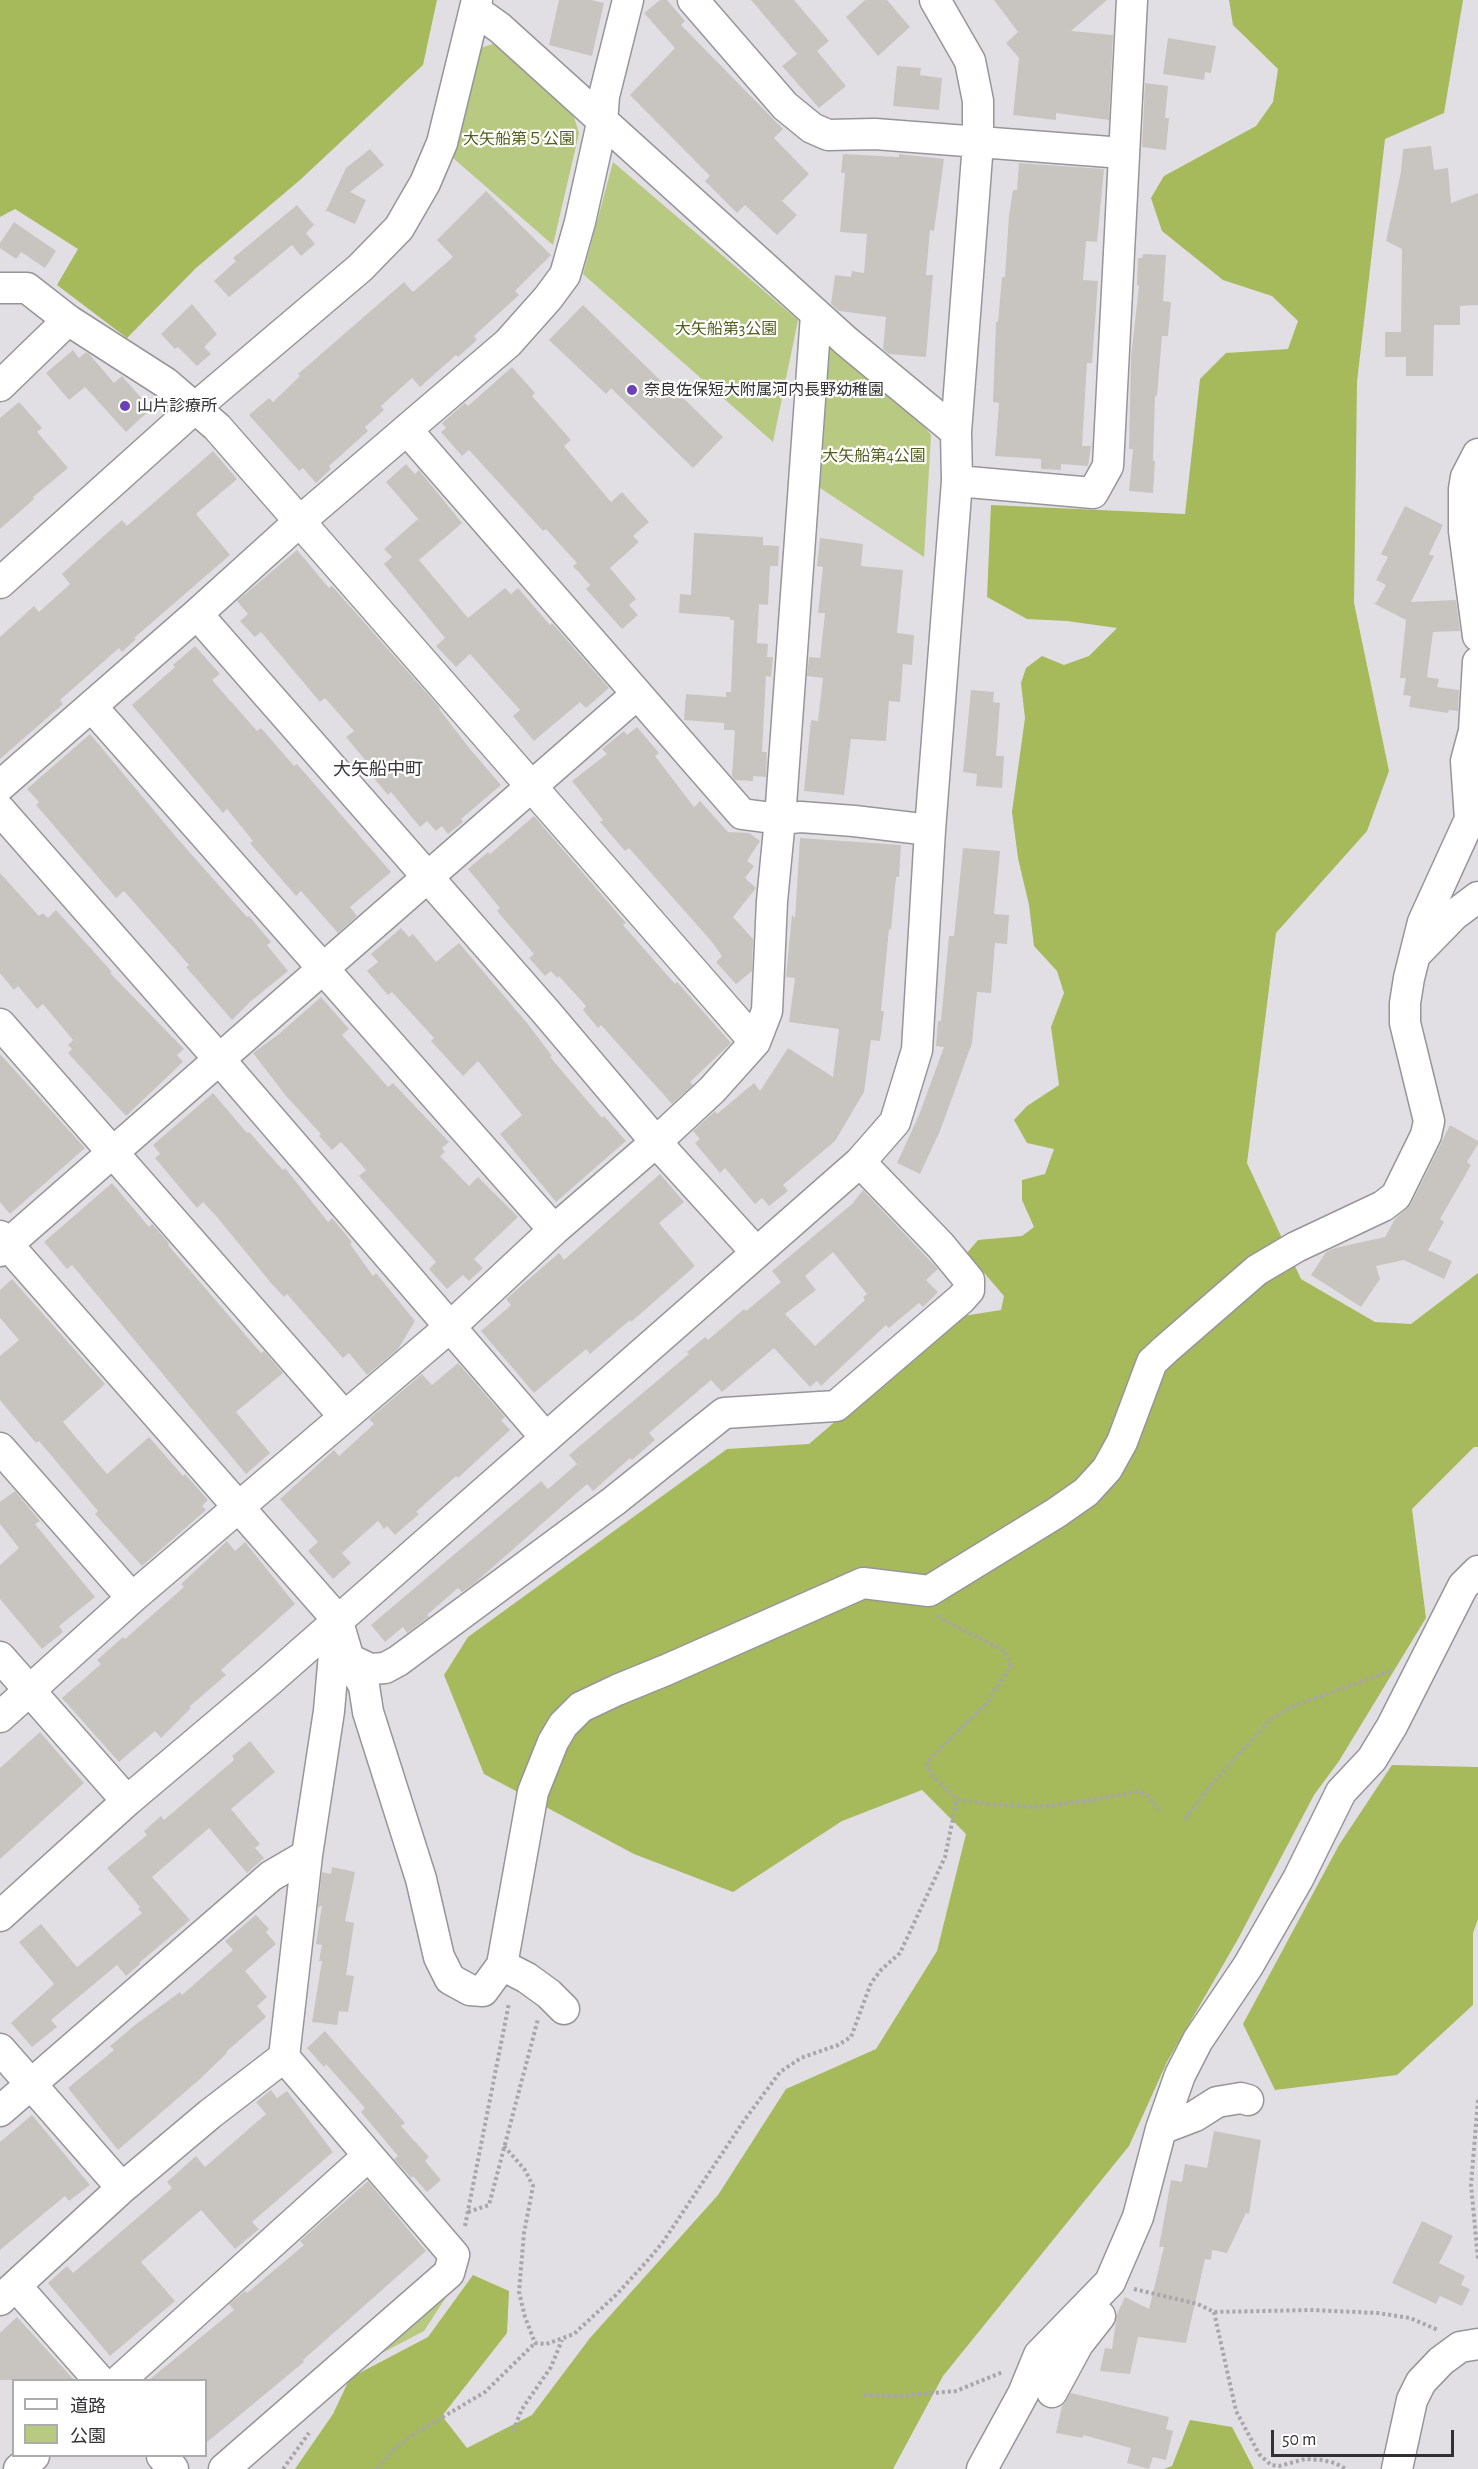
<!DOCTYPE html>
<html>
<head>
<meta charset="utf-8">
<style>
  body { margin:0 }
  #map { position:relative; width:1478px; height:2469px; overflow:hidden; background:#e2dfe4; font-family:"Alegreya Sans","Noto Sans JP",sans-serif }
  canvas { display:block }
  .legend { position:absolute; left:12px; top:2379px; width:195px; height:78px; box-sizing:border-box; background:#fff; border:2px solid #adacad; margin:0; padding:8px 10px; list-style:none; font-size:18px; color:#313032 }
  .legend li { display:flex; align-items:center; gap:12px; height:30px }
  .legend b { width:30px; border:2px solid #adacad }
  .scale { position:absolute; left:1271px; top:2430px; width:183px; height:27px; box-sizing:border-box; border:3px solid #313032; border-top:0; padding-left:8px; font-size:18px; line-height:21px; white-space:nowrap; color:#313032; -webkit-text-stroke:4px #fff; paint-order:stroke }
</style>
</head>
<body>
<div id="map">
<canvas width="1478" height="2469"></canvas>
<ul class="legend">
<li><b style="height:8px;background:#fff"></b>道路</li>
<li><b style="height:16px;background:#b8c982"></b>公園</li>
</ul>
<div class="scale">50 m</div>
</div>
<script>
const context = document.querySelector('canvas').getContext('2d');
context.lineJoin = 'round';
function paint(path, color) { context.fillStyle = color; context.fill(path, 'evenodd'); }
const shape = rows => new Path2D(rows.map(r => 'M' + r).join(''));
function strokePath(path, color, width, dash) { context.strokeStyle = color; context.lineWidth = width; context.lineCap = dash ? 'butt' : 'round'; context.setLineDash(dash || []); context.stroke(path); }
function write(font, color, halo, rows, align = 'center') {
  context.font = font + ' "Alegreya Sans","Noto Sans JP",sans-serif'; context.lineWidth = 4.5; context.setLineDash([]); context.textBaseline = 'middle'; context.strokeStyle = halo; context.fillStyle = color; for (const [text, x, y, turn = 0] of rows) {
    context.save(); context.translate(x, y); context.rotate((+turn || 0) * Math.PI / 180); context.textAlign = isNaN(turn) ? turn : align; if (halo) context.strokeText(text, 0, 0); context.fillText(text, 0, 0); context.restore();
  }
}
const green = shape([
  [493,44,559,99,573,114,579,133,553,245,453,158,477,49],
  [613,162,798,320,773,442,583,274],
  [828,343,919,420,931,435,924,557,814,484],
  [454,2285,424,2331,359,2365]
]);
const forest = shape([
  [0,0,437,0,423,65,300,180,196,268,127,338,57,285,78,249,15,209,0,217],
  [1229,0,1463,0,1444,113,1385,139,1357,382,1354,603,1389,771,1367,831,1276,933,1247,1163,1301,1279,1375,1322,1411,1324,1478,1273,1478,1447,1474,1447,1412,1509,1426,1618,1339,1761,1314,1795,1238,1939,1167,2062,1129,2146,943,2376,893,2469,295,2469,333,2414,350,2378,428,2337,473,2275,509,2291,507,2333,442,2416,467,2448,532,2415,590,2338,718,2195,786,2089,876,2049,937,1951,966,1834,922,1790,842,1821,733,1892,634,1854,484,1774,444,1675,468,1637,727,1449,809,1444,957,1317,1001,1310,1004,1296,967,1253,978,1240,1022,1236,1034,1227,1022,1200,1022,1180,1045,1174,1054,1149,1027,1143,1014,1120,1027,1106,1059,1085,1051,1027,1064,993,1057,971,1034,946,1029,905,1018,858,1012,812,1025,718,1021,683,1026,668,1042,656,1064,665,1089,656,1117,628,1067,621,1027,619,987,597,991,505,1185,514,1200,379,1226,353,1288,349,1298,321,1272,296,1223,280,1162,231,1151,198,1164,176,1256,126,1273,102,1278,69,1233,25],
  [1392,1765,1478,1767,1478,1919,1473,1933,1473,2005,1397,2075,1275,2090,1243,2024,1339,1845],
  [1190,2420,1232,2427,1254,2469,1164,2469,1172,2466]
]);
const building = shape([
  [559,0,591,0,604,3,592,56,549,45],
  [660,0,667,0,685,21,681,25,783,129,774,138,809,174,782,201,797,215,777,235,745,205,737,213,705,181,710,176,630,95,675,48,644,13],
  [751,0,794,0,829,41,817,51,846,86,819,108,782,66,797,54],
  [865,0,887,0,910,27,878,56,846,17],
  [994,0,1107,0,1071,31,1113,35,1109,120,1056,113,1056,120,1013,115,1019,58,1006,43,1018,32],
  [1168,38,1216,46,1211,73,1205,72,1204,80,1163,74],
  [897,66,921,68,920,75,942,78,939,110,893,106],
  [1145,83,1168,86,1165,118,1169,118,1166,150,1142,147],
  [1431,146,1434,170,1448,168,1451,203,1478,193,1478,305,1460,306,1460,325,1434,325,1433,376,1406,376,1406,357,1385,357,1385,332,1401,332,1402,249,1386,241,1401,172,1403,149],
  [370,149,384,165,350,192,366,200,355,224,327,211,325,213,346,168],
  [843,154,899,157,899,154,944,159,934,231,930,230,926,275,933,275,926,357,889,354,883,349,886,317,839,311,831,304,835,275,851,277,852,271,864,273,867,234,840,232,845,173,841,173],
  [1019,163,1104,169,1097,242,1086,241,1083,280,1098,281,1092,363,1087,363,1082,446,1091,446,1088,466,1061,464,1061,470,1041,469,1041,459,995,456,999,403,993,402,996,322,998,322,1002,277,1005,277,1009,215,1013,190,1017,190],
  [486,191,551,255,515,291,519,295,474,336,477,340,458,357,456,355,420,387,412,378,381,406,384,410,365,427,368,431,329,466,331,469,316,483,303,468,299,471,249,415,269,398,273,402,300,376,298,374,404,282,413,292,453,257,437,240],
  [297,205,314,225,306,233,315,244,301,256,292,245,229,297,214,281,236,261,233,258],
  [14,222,56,251,45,268,21,252,16,259,0,248,0,243],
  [1143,254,1166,255,1163,301,1171,302,1168,336,1162,336,1157,396,1155,396,1153,461,1155,461,1153,493,1129,491,1133,449,1129,449,1131,357,1139,286,1137,285,1138,258,1142,258],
  [192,304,217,334,204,347,211,354,197,366,178,347,175,349,161,334],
  [583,305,664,384,666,381,723,437,693,468,611,388,606,394,549,340],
  [73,350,79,358,86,352,89,354,114,383,122,376,151,409,126,432,85,387,69,400,46,373],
  [512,367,535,393,532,396,571,440,564,446,611,502,622,492,649,522,633,536,639,542,610,568,636,599,629,605,638,615,622,629,586,589,590,585,573,566,577,563,546,529,543,531,469,450,462,456,441,432,446,428,442,423,465,403,468,406],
  [19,402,42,428,37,432,68,468,33,497,34,499,0,529,0,418],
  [213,451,237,479,196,514,230,555,134,638,136,639,122,652,119,648,60,700,63,704,0,759,0,637,34,606,39,612,70,584,62,574,98,541,122,520,127,526],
  [406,464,415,474,419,470,462,523,419,560,468,618,505,588,511,594,518,588,550,625,552,623,609,688,586,708,580,702,534,741,513,716,520,710,470,654,456,667,436,646,445,638,384,564,392,557,384,549,418,519,386,482],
  [1405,506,1443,525,1429,554,1434,556,1411,602,1456,600,1460,631,1433,632,1427,677,1439,679,1437,687,1459,690,1458,711,1449,710,1448,713,1409,707,1411,696,1403,695,1406,678,1400,678,1406,620,1373,603,1376,603,1386,585,1376,580,1388,557,1381,554],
  [694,533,763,537,763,545,779,546,778,566,770,566,768,605,759,604,757,643,768,644,767,657,773,657,771,677,766,676,762,752,767,752,766,777,753,776,753,781,735,780,732,776,735,730,724,730,724,723,684,720,686,694,726,697,726,692,731,692,734,620,730,620,730,617,679,613,680,594,691,595],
  [820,538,863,544,861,566,903,570,897,633,914,635,912,665,903,664,900,702,889,701,886,741,851,739,844,795,804,791,811,720,818,721,823,678,807,676,809,657,820,658,825,613,818,613,823,567,817,566],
  [297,550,329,588,332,586,440,708,439,709,470,749,501,785,461,819,463,822,448,834,442,826,436,831,427,821,420,827,391,792,388,795,372,776,376,773,346,737,354,731,325,698,320,702,261,632,255,637,240,621,248,614,237,601],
  [195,646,220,674,212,680,257,731,261,728,294,766,297,764,391,872,350,907,357,916,338,933,301,891,296,896,250,843,253,841,227,809,223,813,132,705,175,667,173,665],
  [971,690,994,692,993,702,1000,703,996,756,1004,756,1002,788,976,786,977,774,963,772],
  [637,727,659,753,655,756,694,807,700,801,728,832,749,833,760,841,747,861,754,866,745,878,756,888,733,917,753,939,752,971,736,984,716,962,722,956,712,942,629,848,625,851,600,822,603,820,572,781,607,754,602,749,624,731,627,735],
  [90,734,177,838,247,917,249,916,271,942,267,945,288,971,250,1002,232,1020,186,967,189,965,124,891,116,898,36,805,39,802,27,789],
  [534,816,626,923,623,925,675,984,677,982,731,1043,690,1082,693,1085,672,1104,601,1025,598,1028,583,1010,586,1006,559,976,557,978,551,971,545,976,529,958,534,954,497,911,500,908,468,869,488,852,490,854],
  [800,838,901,845,899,877,896,877,891,930,889,929,881,1011,884,1011,880,1041,871,1040,864,1092,835,1141,783,1185,788,1191,769,1206,762,1198,755,1204,725,1168,720,1173,695,1143,700,1139,693,1131,715,1111,717,1114,754,1083,760,1091,788,1048,833,1077,839,1029,789,1022,795,978,786,977,792,915,795,918],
  [963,848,1000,851,994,914,1009,915,1007,944,995,943,991,993,977,992,972,1043,940,1131,920,1174,897,1163,919,1115,944,1047,936,1046,938,1021,941,1021,949,936,954,936],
  [0,873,39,916,43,913,48,918,56,910,112,972,110,973,184,1049,177,1055,183,1062,126,1116,68,1053,72,1049,68,1045,73,1040,43,1004,37,1009,18,986,14,990,0,973],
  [401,928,409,937,413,934,436,962,459,943,527,1023,552,1056,550,1057,602,1118,604,1116,626,1141,556,1202,500,1134,522,1115,478,1061,463,1076,431,1041,434,1038,392,992,388,995,367,971,378,962,371,954],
  [321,997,349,1029,342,1035,388,1087,393,1083,449,1142,442,1148,445,1152,440,1156,469,1186,478,1177,518,1217,474,1259,483,1268,469,1281,463,1275,447,1289,429,1269,436,1262,359,1176,366,1170,341,1142,332,1150,319,1136,321,1134,286,1096,253,1053,279,1034],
  [0,1054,85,1148,10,1214,0,1202],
  [213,1093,247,1133,249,1132,283,1170,285,1168,328,1222,332,1218,352,1242,350,1244,373,1276,376,1273,415,1321,398,1349,367,1375,349,1353,343,1358,287,1294,284,1297,271,1283,217,1217,203,1202,197,1208,155,1158,160,1154,153,1145],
  [1450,1125,1478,1141,1478,1144,1467,1162,1471,1165,1440,1219,1444,1222,1428,1250,1452,1261,1444,1279,1404,1260,1376,1266,1380,1279,1361,1307,1311,1275,1326,1252,1335,1248,1385,1237,1395,1219,1411,1204],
  [660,1174,684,1202,659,1223,695,1266,631,1322,630,1320,590,1354,586,1349,534,1393,481,1331,511,1305,506,1299,559,1253,564,1260],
  [112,1183,149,1227,152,1224,169,1243,168,1245,261,1353,264,1351,283,1373,236,1412,270,1453,246,1474,72,1265,67,1269,44,1242],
  [863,1190,938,1269,926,1280,938,1292,923,1307,919,1303,889,1328,886,1325,821,1386,817,1381,810,1387,774,1348,722,1392,711,1380,649,1433,655,1440,632,1460,630,1458,593,1491,587,1484,476,1582,462,1592,458,1588,427,1615,429,1617,407,1633,403,1627,385,1642,371,1625,541,1481,548,1489,577,1464,569,1455,689,1354,687,1352,705,1337,708,1340,744,1309,746,1311,781,1282,772,1271,852,1204],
  [833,1252,867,1294,863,1297,865,1300,815,1346,785,1314,816,1290,805,1276],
  [12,1279,105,1384,63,1422,107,1474,149,1437,183,1476,185,1474,208,1500,202,1506,206,1510,142,1566,95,1514,98,1511,39,1441,36,1443,0,1400,0,1356,19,1340,0,1318,0,1290],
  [458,1363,505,1417,501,1420,510,1430,458,1478,456,1476,416,1512,419,1514,395,1535,387,1526,384,1529,378,1521,342,1553,351,1563,333,1579,308,1551,318,1542,280,1499,334,1450,339,1456,374,1424,369,1419,422,1374,432,1385],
  [15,1491,40,1521,35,1524,95,1597,59,1626,63,1632,42,1649,0,1599,0,1565,19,1548,0,1524,0,1502],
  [227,1541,235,1551,245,1542,295,1604,221,1670,226,1675,189,1707,191,1708,161,1738,155,1731,119,1762,62,1698,101,1664,97,1660,123,1637,125,1639,184,1587,181,1584],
  [40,1732,84,1783,0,1859,0,1768],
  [250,1741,275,1772,231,1809,260,1844,255,1848,264,1858,247,1873,209,1828,152,1877,190,1920,139,1963,140,1964,126,1976,117,1965,51,2020,57,2027,32,2047,11,2023,54,1984,19,1942,41,1924,77,1967,142,1913,138,1909,140,1907,107,1868,147,1835,144,1831,161,1816,164,1820,234,1760,232,1756],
  [332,1867,355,1872,345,1921,354,1923,346,1975,354,1976,348,2012,339,2011,337,2025,312,2022,322,1961,319,1961,322,1945,316,1944,322,1905,318,1908,322,1872,331,1874],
  [256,1915,269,1929,266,1932,276,1944,245,1971,267,1997,257,2006,266,2017,226,2052,227,2053,200,2079,118,2150,68,2088,114,2050,110,2046,135,2025,180,1992,182,1995,233,1950,225,1941],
  [325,2031,405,2123,401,2126,429,2157,425,2161,441,2180,427,2192,413,2176,411,2178,394,2159,398,2156,361,2112,365,2108,326,2064,324,2067,307,2048],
  [271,2090,277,2098,287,2091,333,2152,252,2222,259,2229,235,2249,201,2210,141,2262,175,2301,110,2356,48,2283,67,2266,73,2273,172,2188,167,2182,196,2156,205,2167,266,2114,256,2102],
  [32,2115,90,2185,69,2201,65,2196,0,2250,0,2142],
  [1214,2131,1261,2140,1249,2214,1246,2213,1227,2253,1212,2250,1211,2260,1205,2259,1186,2343,1138,2337,1130,2374,1100,2371,1105,2348,1112,2349,1117,2314,1125,2297,1149,2309,1164,2247,1159,2247,1171,2180,1182,2182,1185,2164,1207,2168],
  [368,2181,426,2251,303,2360,304,2362,206,2443,206,2380,149,2380,234,2310,229,2304,245,2291,247,2293,304,2245,300,2241],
  [1422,2221,1453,2236,1439,2263,1465,2276,1461,2285,1470,2289,1462,2306,1440,2296,1436,2304,1392,2283],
  [17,2317,56,2360,74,2380,0,2380,0,2333],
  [1071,2393,1169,2417,1166,2429,1173,2431,1166,2460,1153,2457,1149,2469,1127,2463,1131,2448,1083,2435,1083,2438,1056,2433,1062,2406]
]);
const path = shape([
  [938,1615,943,1620,1005,1651,1011,1666,987,1703,927,1762,927,1768,933,1776,957,1799,988,1804,1037,1807,1088,1801,1139,1791,1149,1797,1159,1810],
  [1185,1819,1211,1785,1271,1719,1291,1707,1390,1671],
  [1478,2100,1471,2185,1478,2259],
  [504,2146,525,2170,533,2186,524,2233,519,2292,525,2317,535,2343,546,2344,574,2334,617,2294,648,2260,663,2242,743,2122,780,2072,801,2058,838,2045,851,2037,871,1983,881,1970,900,1953,945,1857,957,1799],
  [468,2212,489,2205,538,2019],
  [465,2226,509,2003],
  [1134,2289,1198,2304,1214,2312,1312,2310,1378,2313,1410,2318,1438,2330],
  [1214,2312,1236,2411,1259,2454,1271,2465,1279,2466,1305,2459,1322,2460,1335,2463,1346,2469],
  [864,2395,899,2396,956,2391,1003,2372],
  [513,2431,522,2409,551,2367,562,2340],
  [283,2469,309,2433],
  [377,2469,392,2451,411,2436,485,2392,535,2343]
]);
const minor = shape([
  [693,0,785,106,812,128,828,135,875,134,1123,153],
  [475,10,500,28,846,341,956,432],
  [0,288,27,288,68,320,166,383,217,427,755,1042],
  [0,386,68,320],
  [407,430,742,814,780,819,801,817,854,821,930,830],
  [1478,454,1466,477,1464,489,1464,531,1478,636],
  [957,481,1093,493,1108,466,1132,0],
  [0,583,196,407,360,268,399,228,425,183,442,143,477,0],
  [197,614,546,1012,656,1142,756,1252],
  [92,707,554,1230],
  [0,786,197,614,300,521,508,343,548,298,565,275,580,222,602,123,604,96,628,0],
  [0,810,219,1059,546,1438],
  [1416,954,1454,915,1478,897],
  [0,1024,343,1415],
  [0,1236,337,1619,349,1659,364,1686,368,1712,421,1879,439,1957,450,1979,470,1990,483,1991,502,1965,533,1792,553,1742,563,1725,581,1707,617,1690,666,1670,863,1583,929,1591,1056,1513,1086,1492,1107,1469,1122,1442,1152,1362,1166,1349,1257,1270,1296,1247,1383,1206,1396,1196,1426,1135,1429,1121,1405,1023,1405,1003,1409,978,1423,922,1470,819,1466,761,1474,731,1478,662],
  [0,1251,636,695],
  [0,1448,132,1598],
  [0,1657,127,1801],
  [349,1659,370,1669,385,1668,398,1661,614,1501,724,1413,836,1406,961,1299,969,1290,969,1280,941,1246,860,1162],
  [0,1717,132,1598,450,1327,554,1230,656,1142,712,1090,755,1042,767,1011,772,901,780,819,816,315],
  [0,1916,127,1801,268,1682,860,1162,895,1122,917,1050,930,830,957,481,956,432,978,143,978,101,970,61,935,0],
  [502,1965,527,1978,549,1994,564,2009],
  [0,2049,122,2188],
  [0,2111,271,1876,307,1855],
  [1161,2129,1195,2116,1217,2102,1241,2098,1248,2100],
  [16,2286,99,2380],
  [0,2300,122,2188,210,2114,284,2057,307,1855,329,1711,336,1631],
  [120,2380,367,2157],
  [1052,2392,1078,2344,1100,2316],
  [162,2456,173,2469],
  [19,2469,34,2456],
  [224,2469,449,2273,454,2255,284,2057],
  [982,2469,1023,2394,1039,2355,1110,2282,1138,2217,1161,2129,1180,2075,1198,2040,1248,1966,1298,1879,1341,1792,1372,1759,1392,1726,1463,1586,1478,1571],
  [1397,2469,1412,2400,1421,2382,1441,2361,1460,2347,1478,2344]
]);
const markers = [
  [632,390,6,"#6b40b8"],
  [125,406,6,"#6b40b8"]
];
const parkNames = [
  ["大矢船第５公園",519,139],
  ["大矢船第3公園",726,329],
  ["大矢船第4公園",874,456]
];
const poiNames = [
  ["奈良佐保短大附属河内長野幼稚園",644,390],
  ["山片診療所",137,406]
];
const neighbourhoodNames = [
  ["大矢船中町",378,770]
];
paint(green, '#b8c982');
paint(forest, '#a6b95b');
paint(building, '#c8c5c0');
strokePath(minor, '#98959a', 33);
strokePath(path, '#a8a6aa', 4, [3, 3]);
strokePath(minor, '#fff', 30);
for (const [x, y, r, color] of markers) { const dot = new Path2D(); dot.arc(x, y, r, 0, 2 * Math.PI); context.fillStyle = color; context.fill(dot); strokePath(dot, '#fff', 2); }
write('16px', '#525f1c', '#fff', parkNames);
write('16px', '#313032', '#fff', poiNames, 'left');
write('18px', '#3a383c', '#fff', neighbourhoodNames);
</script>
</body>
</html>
